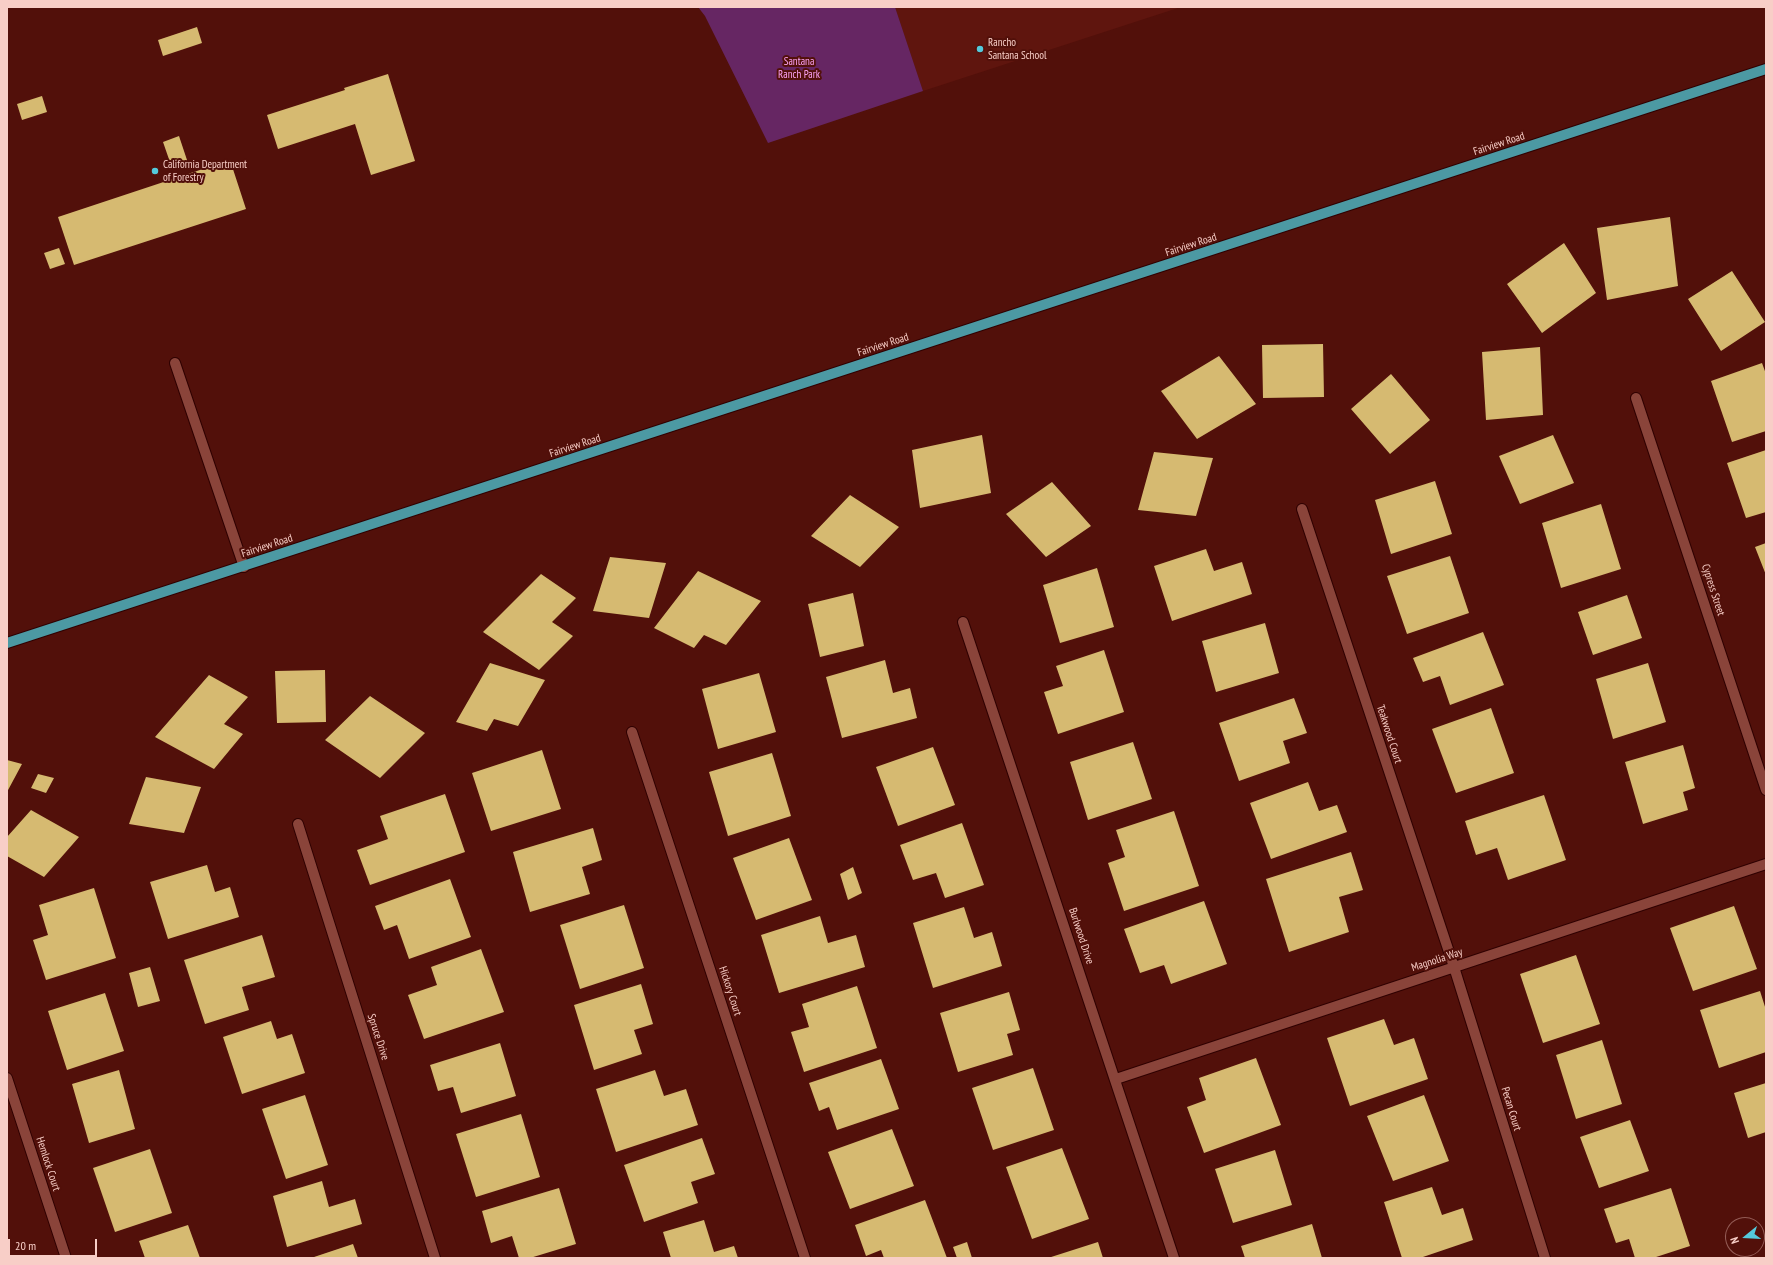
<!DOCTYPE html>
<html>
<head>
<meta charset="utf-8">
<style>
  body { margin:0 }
  #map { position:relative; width:1773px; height:1265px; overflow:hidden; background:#52100a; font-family:"PT Sans Narrow",sans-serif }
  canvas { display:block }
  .frame { position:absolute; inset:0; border:8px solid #f8cec7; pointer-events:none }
  .north { position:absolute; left:1725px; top:1217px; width:40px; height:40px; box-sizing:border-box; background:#52100a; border:1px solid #945c56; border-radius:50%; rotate:252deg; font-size:11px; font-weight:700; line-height:16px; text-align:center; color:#f8cec7 }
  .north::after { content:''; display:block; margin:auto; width:14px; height:18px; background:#54cadc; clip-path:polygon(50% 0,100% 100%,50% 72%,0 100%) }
  .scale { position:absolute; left:8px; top:1239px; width:89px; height:18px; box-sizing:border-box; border:2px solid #f8cec7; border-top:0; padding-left:5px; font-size:12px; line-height:14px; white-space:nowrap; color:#f8cec7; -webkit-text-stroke:3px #52100a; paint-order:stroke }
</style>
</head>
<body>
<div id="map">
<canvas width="1773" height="1265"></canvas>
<div class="frame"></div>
<div class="north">N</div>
<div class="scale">20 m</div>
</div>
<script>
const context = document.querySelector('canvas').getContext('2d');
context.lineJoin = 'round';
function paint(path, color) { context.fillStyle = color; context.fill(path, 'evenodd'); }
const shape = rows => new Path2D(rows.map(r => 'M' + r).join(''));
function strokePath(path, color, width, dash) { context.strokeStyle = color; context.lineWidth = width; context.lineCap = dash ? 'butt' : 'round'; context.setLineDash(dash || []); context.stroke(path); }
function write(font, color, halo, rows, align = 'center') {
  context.font = font + ' "PT Sans Narrow",sans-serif'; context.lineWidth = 4; context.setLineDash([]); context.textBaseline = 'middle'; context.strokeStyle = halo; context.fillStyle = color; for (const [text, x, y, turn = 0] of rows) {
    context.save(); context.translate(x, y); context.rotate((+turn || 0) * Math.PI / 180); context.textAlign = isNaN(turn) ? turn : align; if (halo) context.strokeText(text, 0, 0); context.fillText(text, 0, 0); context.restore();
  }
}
const built = shape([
  [895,7,1181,7,923,91]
]);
const green = shape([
  [698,7,895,7,923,91,768,143,705,16]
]);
const building = shape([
  [197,27,202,43,163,56,158,40],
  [388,74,415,161,371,175,355,124,278,149,267,115,345,90,344,88],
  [42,96,47,112,22,120,17,104],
  [179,136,188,163,172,168,163,142],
  [230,160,246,209,74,265,58,217],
  [1670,217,1678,286,1607,300,1597,228],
  [1564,243,1596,293,1542,333,1507,284],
  [59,248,65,264,50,269,44,253],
  [1732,271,1765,322,1721,351,1688,299],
  [1323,344,1324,397,1263,398,1262,345],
  [1540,347,1543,415,1486,420,1482,352],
  [1219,356,1256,404,1197,439,1161,391],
  [1762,363,1766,374,1766,431,1732,442,1711,381],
  [1391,374,1430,420,1390,454,1351,409],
  [982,435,991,493,920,508,912,450],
  [1553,435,1574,483,1520,504,1499,456],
  [1766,450,1766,512,1746,518,1727,463],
  [1154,452,1213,458,1196,516,1138,510],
  [1435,481,1452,534,1391,554,1375,500],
  [1052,482,1091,526,1046,557,1006,514],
  [850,495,899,527,860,567,811,536],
  [1601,504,1621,569,1561,588,1542,523],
  [1766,543,1766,575,1755,547],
  [1206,549,1214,571,1242,562,1252,594,1172,621,1154,566],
  [1450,556,1469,613,1407,634,1387,576],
  [610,557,666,563,649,618,593,611],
  [1097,568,1114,627,1060,643,1043,585],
  [698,571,761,601,726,645,704,635,694,648,654,628],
  [541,574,576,598,552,622,573,636,539,670,483,632],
  [853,593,864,646,820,657,808,604],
  [1627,595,1642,638,1593,655,1578,612],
  [1265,623,1279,673,1216,692,1202,641],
  [1483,632,1504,685,1450,705,1440,676,1423,682,1413,658],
  [1104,650,1124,712,1058,734,1044,692,1063,686,1056,666],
  [885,660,893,693,910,688,917,718,842,738,826,677],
  [490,663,545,680,518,726,494,719,487,731,456,722],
  [1648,663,1666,722,1613,739,1596,679],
  [325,670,326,722,277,723,275,671],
  [759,673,776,732,718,749,702,689],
  [209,675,248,697,224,724,243,734,214,769,155,737],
  [370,696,425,733,380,778,325,740],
  [1294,698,1307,733,1283,741,1290,763,1239,781,1219,723],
  [1491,708,1514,773,1456,793,1432,729],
  [1133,742,1152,799,1088,820,1070,762],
  [1683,745,1695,788,1683,792,1688,810,1643,824,1625,762],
  [933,747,955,805,898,826,876,767],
  [542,750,561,809,491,831,472,773],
  [772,753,791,816,728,836,709,772],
  [7,760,22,764,7,792],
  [38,774,54,778,46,793,31,788],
  [146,777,201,787,184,833,129,824],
  [1308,782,1319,811,1337,805,1347,832,1271,859,1250,803],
  [445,794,465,852,370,885,357,850,388,839,380,816],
  [1544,795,1566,860,1508,880,1497,848,1476,855,1465,821],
  [31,810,79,837,44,877,7,856,7,837],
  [1174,811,1199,886,1124,911,1108,863,1125,857,1116,830],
  [962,823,984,885,945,898,936,873,913,880,900,845],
  [593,828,602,860,582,867,590,894,530,912,513,852],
  [789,838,812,900,756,920,733,858],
  [1351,852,1363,890,1339,897,1349,932,1289,952,1266,879],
  [207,865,215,892,230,887,239,917,168,939,150,882],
  [853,867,862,893,848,900,840,874],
  [450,879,471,937,409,959,397,925,384,930,375,906],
  [94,888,116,958,46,980,33,940,48,935,39,905],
  [1204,901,1227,964,1171,984,1164,965,1140,973,1124,929],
  [624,905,644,968,580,989,560,925],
  [1734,906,1757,969,1693,991,1670,928],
  [964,907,974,938,992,932,1002,966,933,988,913,923],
  [820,916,828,943,856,935,865,967,779,993,761,935],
  [262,935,275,977,242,987,249,1010,205,1024,184,960],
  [481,949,504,1012,424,1039,408,995,437,985,431,967],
  [1576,955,1600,1024,1543,1043,1520,974],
  [150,967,160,1001,138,1007,129,973],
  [641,984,653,1024,634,1030,642,1054,594,1070,574,1005],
  [857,986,877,1048,804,1072,791,1032,809,1027,802,1004],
  [1760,991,1766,1010,1766,1052,1719,1068,1700,1010],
  [1009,992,1020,1030,1007,1034,1013,1055,958,1072,940,1013],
  [105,993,124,1051,67,1070,48,1011],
  [1384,1019,1394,1045,1414,1038,1428,1079,1350,1106,1327,1038],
  [271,1021,277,1039,292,1034,305,1073,242,1094,223,1037],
  [1602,1040,1622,1104,1576,1119,1556,1055],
  [500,1043,516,1096,461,1113,453,1087,438,1091,430,1065],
  [1256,1058,1281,1125,1204,1153,1187,1107,1206,1100,1199,1078],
  [881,1059,899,1109,837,1130,829,1107,819,1111,809,1083],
  [1033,1068,1054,1130,993,1150,972,1088],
  [119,1070,135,1129,89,1143,72,1084],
  [655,1070,664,1096,686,1089,698,1125,616,1152,596,1089],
  [1766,1083,1766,1132,1748,1138,1734,1093],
  [305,1095,328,1165,286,1179,262,1109],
  [1424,1095,1449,1161,1393,1181,1367,1116],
  [521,1114,540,1177,476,1197,456,1134],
  [1630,1120,1649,1171,1599,1188,1580,1137],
  [892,1129,914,1186,850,1209,828,1152],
  [702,1138,715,1174,691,1182,698,1203,644,1222,624,1165],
  [1062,1148,1089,1219,1032,1239,1006,1167],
  [150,1149,172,1213,115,1232,93,1168],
  [1275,1150,1292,1205,1233,1223,1215,1169],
  [322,1181,329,1207,355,1199,362,1224,287,1247,273,1196],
  [1432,1187,1442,1215,1463,1208,1473,1240,1420,1258,1402,1258,1384,1202],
  [559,1188,576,1244,530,1258,519,1258,512,1236,491,1243,482,1211],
  [1671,1188,1690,1246,1653,1258,1635,1258,1629,1239,1616,1243,1604,1209],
  [925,1200,947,1258,884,1258,881,1250,866,1256,855,1225],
  [704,1220,714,1252,734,1246,738,1258,671,1258,663,1232],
  [1312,1224,1322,1258,1245,1258,1241,1246],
  [188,1225,200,1258,145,1258,139,1241],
  [967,1242,972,1258,957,1258,953,1247],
  [1098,1242,1103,1258,1048,1258],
  [353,1244,358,1258,311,1258]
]);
const minor = shape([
  [175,363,244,567],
  [1636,398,1766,790],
  [1302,509,1454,967,1545,1258],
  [963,622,1174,1258],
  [632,732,805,1258],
  [298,824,435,1258],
  [7,1078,66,1258],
  [1116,1079,1766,864]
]);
const major = shape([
  [7,643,1766,69]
]);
const markers = [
  [980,49,4,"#54cadc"],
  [155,171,4,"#54cadc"]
];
const poiNames = [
  ["Rancho",988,43],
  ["Santana School",988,56],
  ["California Department",163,165],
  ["of Forestry",163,178]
];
const parkNames = [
  ["Santana",799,62],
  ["Ranch Park",799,75]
];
const streetNames = [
  ["Fairview Road",1499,144,-18],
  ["Fairview Road",1191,245,-18],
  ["Fairview Road",883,345,-18],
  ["Fairview Road",575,446,-18],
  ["Fairview Road",267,546,-18],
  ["Cypress Street",1713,590,72],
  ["Teakwood Court",1389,734,72],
  ["Burlwood Drive",1081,936,72],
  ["Magnolia Way",1437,960,-18],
  ["Hickory Court",730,991,72],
  ["Spruce Drive",378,1037,72],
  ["Pecan Court",1511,1109,73],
  ["Hemlock Court",48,1164,72]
];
paint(built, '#5f150e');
paint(green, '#662663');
paint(building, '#d6ba71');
strokePath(minor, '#2f0000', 12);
strokePath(major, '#2f0000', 12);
strokePath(minor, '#8a443a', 10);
strokePath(major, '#4c99a3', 10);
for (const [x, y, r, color] of markers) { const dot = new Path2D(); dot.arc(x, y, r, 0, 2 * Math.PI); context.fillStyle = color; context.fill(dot); strokePath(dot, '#52100a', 1.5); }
write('11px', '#f8cec7', '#52100a', poiNames, 'left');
write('11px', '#fda3f7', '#52100a', parkNames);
write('11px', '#f8cec7', '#52100a', streetNames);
</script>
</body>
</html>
